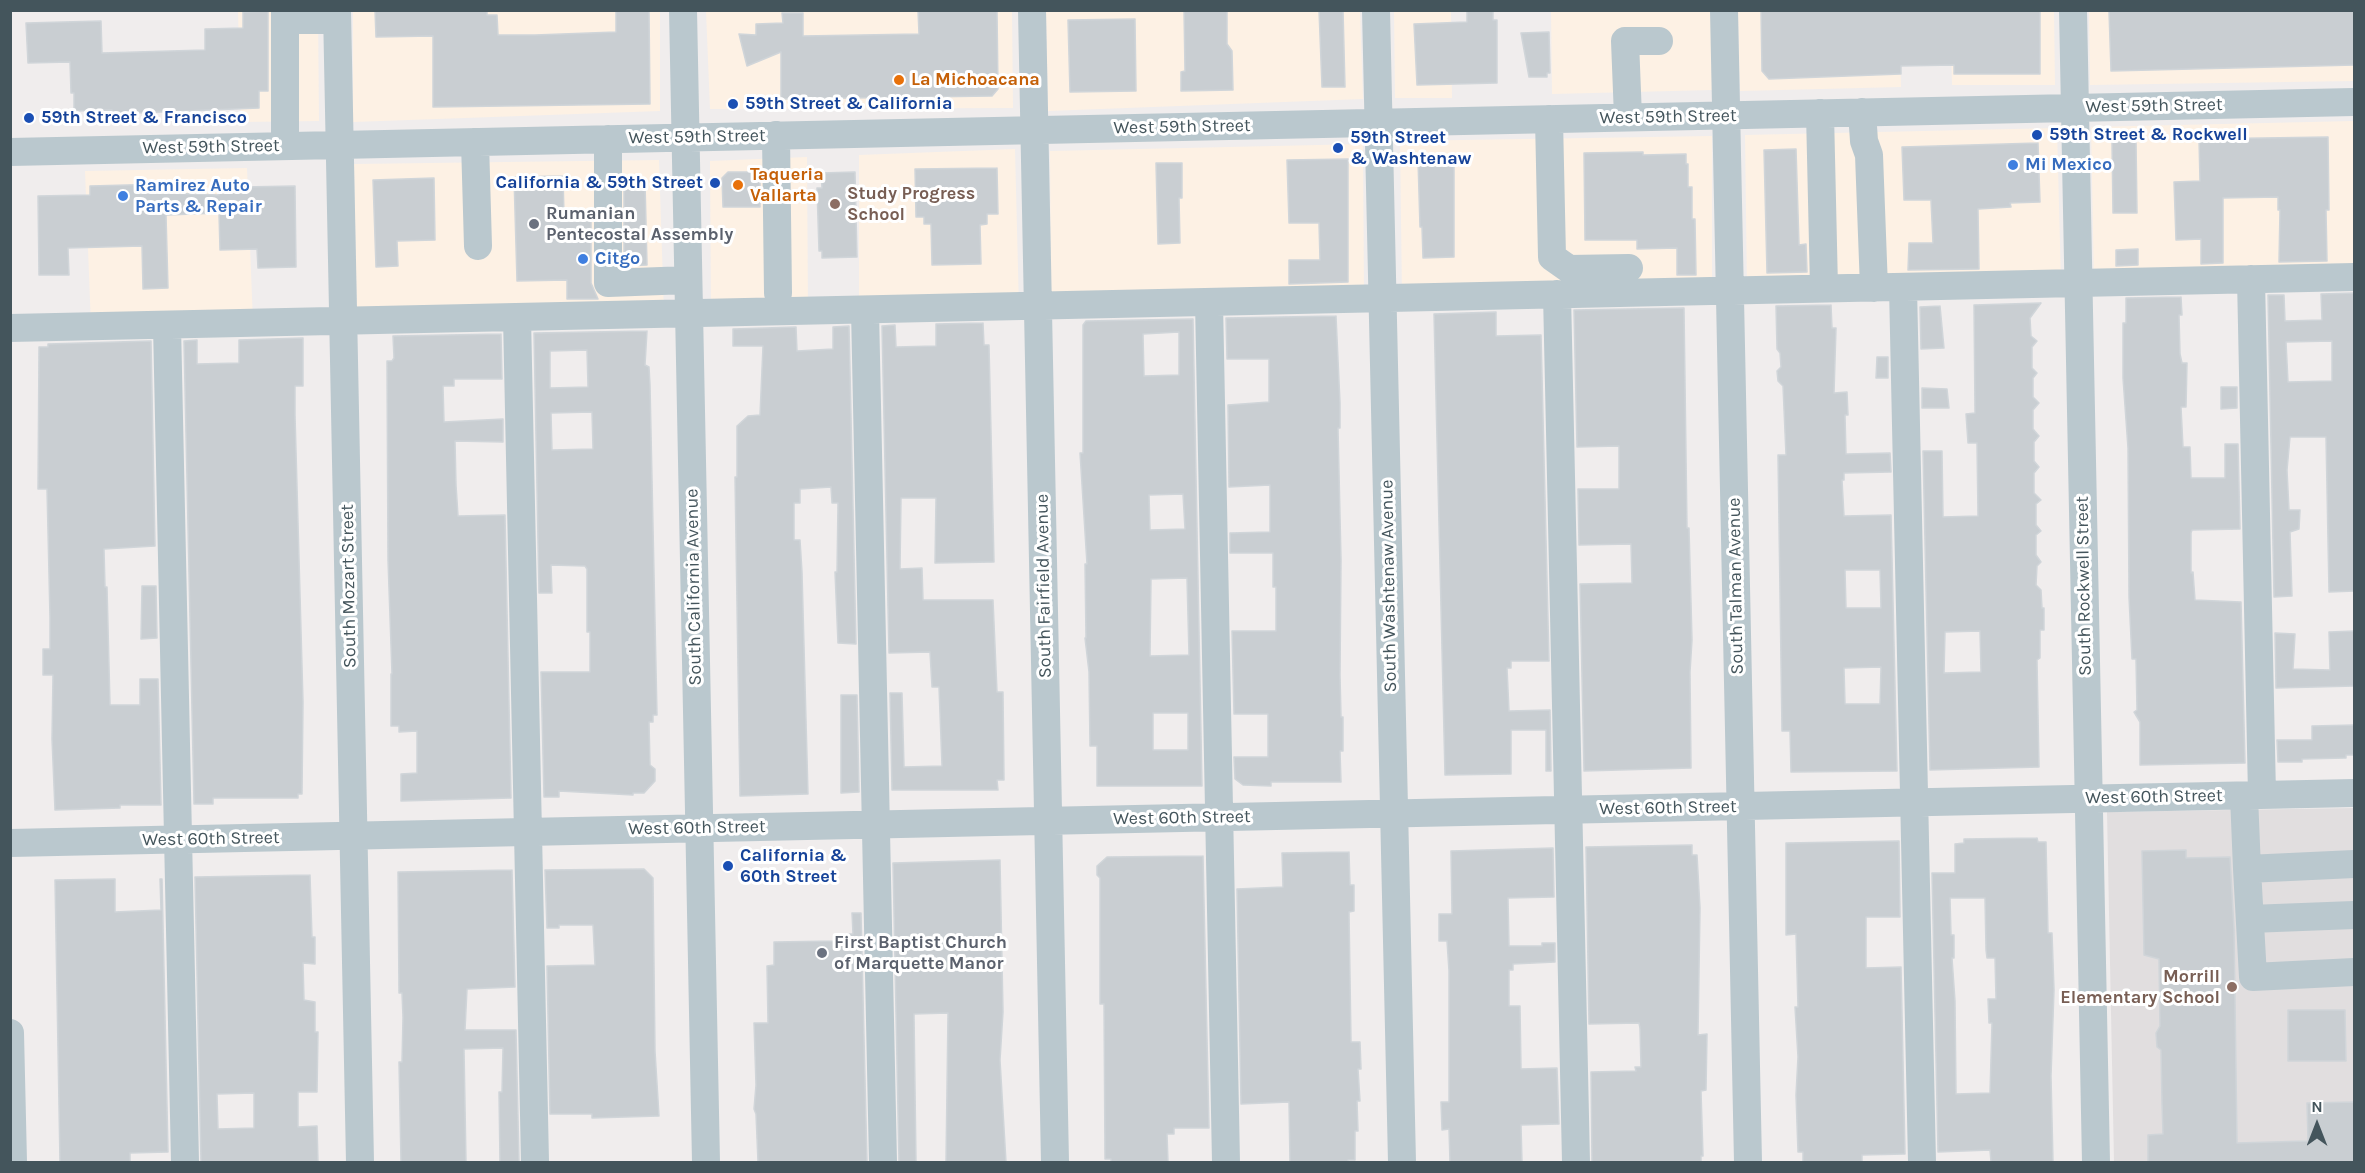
<!DOCTYPE html>
<html>
<head>
<meta charset="utf-8">
<style>
  body { margin:0 }
  #map { position:relative; width:2365px; height:1173px; overflow:hidden; background:#f0eded; font-family:Karla,sans-serif }
  canvas { display:block }
  .frame { position:absolute; inset:0; border:12px solid #44555c; pointer-events:none }
  .north { position:absolute; left:2287px; top:1095px; width:60px; height:60px; -webkit-text-stroke:4px #fff; paint-order:stroke; rotate:0deg; font-size:16px; font-weight:700; line-height:24px; text-align:center; color:#44555c }
  .north::after { content:''; display:block; margin:auto; width:21px; height:27px; background:#44555c; clip-path:polygon(50% 0,100% 100%,50% 72%,0 100%) }
</style>
</head>
<body>
<div id="map">
<canvas width="2365" height="1173"></canvas>
<div class="frame"></div>
<div class="north">N</div>
</div>
<script>
const context = document.querySelector('canvas').getContext('2d');
context.lineJoin = 'round';
function paint(path, color) { context.fillStyle = color; context.fill(path, 'evenodd'); }
const shape = rows => new Path2D(rows.map(r => 'M' + r).join(''));
function strokePath(path, color, width, dash) { context.strokeStyle = color; context.lineWidth = width; context.lineCap = dash ? 'butt' : 'round'; context.setLineDash(dash || []); context.stroke(path); }
function write(font, color, halo, rows, align = 'center') {
  context.font = font + ' Karla,sans-serif'; context.lineWidth = 6; context.setLineDash([]); context.textBaseline = 'middle'; context.strokeStyle = halo; context.fillStyle = color; for (const [text, x, y, turn = 0] of rows) {
    context.save(); context.translate(x, y); context.rotate((+turn || 0) * Math.PI / 180); context.textAlign = isNaN(turn) ? turn : align; if (halo) context.strokeText(text, 0, 0); context.fillText(text, 0, 0); context.restore();
  }
}
const commercial = shape([
  [238,11,318,11,319,121,241,122],
  [353,11,660,11,660,111,353,122],
  [706,11,1012,11,1013,108,710,109],
  [1046,11,1360,11,1363,99,1048,111],
  [1394,11,1451,11,1452,98,1395,98],
  [1551,11,1711,11,1712,90,1552,94],
  [1738,11,1899,11,1901,87,1740,91],
  [1950,11,2054,11,2055,85,1952,85],
  [2089,11,2354,11,2354,81,2090,85],
  [2354,121,2354,277,2094,283,2091,127],
  [2057,128,2061,283,1747,290,1745,135],
  [1712,136,1712,291,1402,298,1400,141],
  [1363,144,1364,299,1051,306,1050,151],
  [1015,149,1019,309,859,310,859,155],
  [807,157,808,311,711,313,710,161],
  [659,160,664,314,357,321,354,164],
  [247,168,253,323,91,326,85,171]
]);
const education = shape([
  [2354,808,2354,1162,2114,1162,2107,812]
]);
const building = shape([
  [375,10,487,10,487,15,497,15,498,35,535,35,616,32,616,10,649,10,650,104,433,107,433,36,376,37,375,10],
  [918,10,997,10,998,89,992,96,781,99,781,52,747,66,739,34,756,35,756,24,783,23,782,13,803,13,803,36,919,34,918,10],
  [1184,10,1227,10,1227,44,1232,51,1233,90,1181,91,1181,72,1185,71,1184,10],
  [1319,10,1343,10,1345,87,1322,87,1319,10],
  [1467,10,1493,10,1493,20,1497,20,1497,83,1417,85,1414,24,1467,22,1467,10],
  [1761,10,2040,10,2040,74,1954,74,1954,65,1901,66,1901,74,1769,79,1762,71,1761,10],
  [2355,10,2355,65,2111,71,2109,11,2355,10],
  [268,11,268,91,259,91,259,108,112,114,112,110,74,111,74,93,71,93,70,62,28,63,26,23,101,21,102,53,205,50,205,29,243,28,243,12,268,11],
  [1135,19,1136,91,1070,92,1068,20,1135,19],
  [1549,32,1550,73,1547,73,1547,77,1529,77,1521,33,1549,32],
  [2328,137,2329,210,2326,210,2327,261,2279,262,2280,210,2278,210,2278,197,2223,198,2223,263,2201,264,2201,239,2176,240,2174,182,2200,181,2199,139,2328,137],
  [2136,141,2137,213,2113,213,2112,142,2136,141],
  [2038,143,2040,202,2010,203,2011,207,1978,209,1979,269,1908,270,1909,243,1933,243,1931,200,1904,200,1902,147,2038,143],
  [1796,149,1799,245,1806,244,1807,272,1767,273,1764,150,1796,149],
  [1643,152,1643,155,1686,154,1686,164,1688,164,1688,187,1692,187,1692,219,1695,219,1696,275,1677,275,1677,248,1637,249,1637,240,1585,240,1584,153,1643,152],
  [1454,158,1454,257,1423,258,1422,227,1420,227,1418,160,1454,158],
  [1348,159,1348,282,1289,284,1289,260,1320,260,1319,223,1289,223,1287,160,1348,159],
  [1156,163,1182,163,1182,198,1179,198,1180,243,1158,244,1156,163],
  [997,168,998,214,987,214,987,224,980,225,981,264,932,265,931,224,924,224,924,217,916,217,915,169,997,168],
  [728,172,760,172,760,207,723,207,722,178,728,172],
  [855,172,857,257,822,258,822,251,819,251,817,188,822,188,821,173,855,172],
  [563,176,564,216,591,216,591,283,598,299,567,299,567,280,517,281,514,177,563,176],
  [434,178,435,240,397,241,398,266,376,267,373,180,434,178],
  [624,182,645,182,647,265,624,266,624,182],
  [243,183,243,187,295,186,296,267,258,268,257,249,220,250,219,213,166,215,168,288,143,289,142,246,68,248,69,275,39,275,38,196,90,195,90,186,166,184,166,193,219,195,219,184,243,183],
  [2138,249,2138,265,2116,266,2116,250,2138,249],
  [2355,293,2355,591,2329,592,2326,437,2290,437,2287,470,2289,510,2300,510,2299,529,2290,532,2292,596,2274,597,2268,295,2284,295,2285,321,2322,320,2321,294,2355,293],
  [2332,341,2332,381,2288,382,2286,342,2332,341],
  [2181,297,2182,315,2179,315,2180,354,2182,363,2187,363,2186,407,2181,407,2183,447,2190,447,2191,478,2225,478,2225,444,2238,444,2240,529,2192,530,2191,533,2191,573,2193,572,2195,600,2241,602,2245,763,2140,765,2140,722,2134,712,2137,710,2136,659,2132,659,2129,597,2128,448,2123,378,2123,323,2126,323,2126,298,2181,297],
  [2041,303,2030,318,2031,336,2037,341,2032,347,2032,368,2037,373,2033,378,2033,397,2039,403,2033,410,2033,429,2039,436,2034,442,2034,461,2039,467,2034,473,2034,493,2041,500,2036,504,2036,525,2041,531,2036,535,2036,555,2041,562,2037,566,2036,585,2041,590,2042,608,2044,608,2044,630,2040,630,2040,658,2037,660,2039,767,1930,770,1923,451,1942,451,1943,517,1978,516,1977,443,1968,443,1966,414,1975,413,1974,305,2041,303],
  [1980,631,1981,672,1944,673,1945,632,1980,631],
  [1831,305,1832,328,1836,328,1834,393,1847,392,1848,415,1845,415,1846,454,1890,453,1891,472,1844,473,1844,480,1842,480,1844,516,1891,515,1897,771,1791,772,1790,731,1782,731,1778,455,1786,455,1783,386,1778,381,1777,371,1781,367,1780,353,1777,349,1776,306,1831,305],
  [1845,570,1880,570,1881,608,1846,608,1845,570],
  [1881,667,1880,704,1845,704,1844,668,1881,667],
  [1940,306,1944,348,1921,349,1920,307,1940,306],
  [1684,308,1687,528,1689,528,1692,640,1690,672,1691,768,1584,771,1580,584,1632,583,1631,544,1579,545,1578,489,1619,489,1619,446,1577,447,1574,310,1684,308],
  [1496,312,1496,336,1541,335,1549,661,1511,661,1511,668,1507,668,1509,711,1550,710,1551,771,1546,771,1546,730,1511,730,1511,774,1445,775,1434,314,1496,312],
  [1336,316,1340,403,1340,428,1338,428,1341,560,1340,675,1341,717,1343,717,1343,751,1340,751,1341,782,1271,782,1271,786,1243,785,1235,779,1234,757,1268,757,1268,714,1234,714,1232,631,1276,631,1276,587,1273,587,1273,553,1230,553,1230,533,1270,532,1270,485,1229,487,1228,405,1269,402,1269,359,1227,359,1226,318,1336,316],
  [1193,319,1202,786,1097,786,1097,746,1090,746,1089,672,1085,638,1086,638,1085,564,1087,564,1080,453,1083,453,1083,325,1086,321,1193,319],
  [1179,332,1179,375,1144,376,1143,334,1179,332],
  [1183,494,1185,529,1150,530,1149,495,1183,494],
  [1187,578,1189,655,1150,656,1151,579,1187,578],
  [1153,713,1188,713,1188,750,1153,750,1153,713],
  [983,323,984,345,989,345,994,562,935,563,936,498,901,498,900,569,922,568,923,600,993,600,997,692,1003,692,1004,780,997,780,998,790,892,790,890,693,902,693,904,767,942,766,939,687,932,687,930,652,889,653,882,326,895,325,896,347,936,346,936,324,983,323],
  [849,326,856,644,838,643,835,572,837,572,838,503,832,503,831,487,800,489,800,503,794,503,794,540,800,540,802,572,808,794,740,796,735,477,737,477,737,426,748,416,760,415,763,346,733,346,733,329,796,327,797,351,833,349,833,327,849,326],
  [647,331,645,365,649,367,650,385,657,715,653,715,653,722,649,722,650,765,655,769,655,781,644,793,633,793,633,795,559,791,559,797,544,797,541,672,590,672,590,632,587,632,587,569,585,566,551,565,552,593,539,593,534,333,647,331],
  [587,350,588,387,550,388,550,351,587,350],
  [592,412,593,449,552,450,551,413,592,412],
  [501,334,502,379,454,379,454,386,443,386,444,422,503,419,503,442,455,441,456,485,458,516,505,515,511,798,401,801,401,774,417,773,417,731,399,732,399,726,391,726,391,674,392,674,388,560,387,361,392,361,394,358,393,336,501,334],
  [303,338,303,386,295,386,295,415,303,702,302,794,298,794,298,798,213,798,213,804,194,804,184,341,197,340,197,364,239,363,239,340,303,338],
  [151,341,155,546,104,549,105,587,107,587,110,705,140,705,140,679,158,679,161,805,120,805,120,808,55,810,52,739,53,675,43,675,43,649,50,649,50,618,47,489,38,489,39,347,48,347,48,344,151,341],
  [1877,357,1888,357,1888,378,1876,378,1877,357],
  [2221,387,2237,387,2237,408,2221,409,2221,387],
  [1922,388,1947,389,1949,408,1922,408,1922,388],
  [142,586,156,586,157,638,141,639,142,586],
  [2355,631,2355,686,2276,688,2275,633,2295,634,2293,669,2330,670,2329,632,2355,631],
  [841,695,857,695,859,792,841,793,841,695],
  [2355,725,2355,755,2346,755,2346,758,2302,759,2302,762,2278,762,2277,740,2312,740,2312,726,2355,725],
  [2037,838,2038,842,2046,842,2048,933,2052,933,2054,990,2051,1076,2053,1162,1991,1162,1990,1150,1938,1152,1932,873,1955,873,1955,844,1964,843,1964,839,2037,838],
  [1950,898,1985,898,1986,950,1987,958,1995,958,1996,999,1988,999,1989,1023,1992,1023,1990,1093,1956,1094,1955,1001,1952,958,1954,958,1954,935,1951,935,1950,898],
  [1899,841,1900,917,1866,917,1866,968,1901,967,1905,1154,1862,1155,1862,1162,1803,1162,1803,1152,1798,1152,1796,1095,1798,1057,1795,1007,1798,1007,1796,934,1786,935,1786,843,1899,841],
  [1692,845,1692,855,1697,855,1700,908,1698,1035,1707,1034,1706,1090,1701,1091,1703,1156,1701,1156,1701,1162,1592,1162,1591,1072,1636,1071,1635,1067,1641,1067,1640,1028,1639,1023,1589,1024,1586,847,1692,845],
  [1553,848,1554,897,1508,898,1509,946,1542,946,1542,943,1555,943,1555,962,1513,964,1513,970,1509,970,1509,1006,1520,1006,1521,1069,1557,1068,1559,1124,1521,1125,1522,1162,1450,1162,1449,1129,1442,1130,1441,1102,1449,1102,1449,971,1447,941,1439,941,1439,914,1452,914,1451,851,1553,848],
  [2186,850,2186,858,2230,857,2234,929,2237,1143,2308,1141,2307,1103,2355,1102,2355,1162,2148,1162,2148,1135,2163,1134,2162,1103,2161,1050,2157,1047,2156,1033,2160,1026,2159,959,2144,955,2142,851,2186,850],
  [1349,852,1350,885,1354,885,1354,911,1349,912,1351,1042,1360,1042,1361,1069,1358,1069,1360,1101,1357,1101,1358,1131,1355,1131,1355,1160,1348,1160,1348,1162,1290,1162,1289,1102,1241,1104,1237,889,1283,887,1282,853,1349,852],
  [1203,856,1209,1128,1174,1128,1174,1134,1167,1134,1168,1162,1111,1162,1111,1159,1105,1159,1104,1004,1100,1004,1100,878,1097,875,1097,866,1107,857,1203,856],
  [1000,860,1003,1012,1000,1060,1006,1162,946,1162,948,1013,914,1014,916,1162,899,1162,893,863,1000,860],
  [644,869,653,878,655,1051,659,1116,592,1118,592,1114,550,1114,547,966,595,965,593,925,559,925,559,928,547,928,545,870,644,869],
  [512,870,515,987,467,989,465,1030,516,1030,519,1162,500,1162,499,1092,502,1092,503,1048,464,1049,466,1162,401,1162,399,1062,402,1062,403,1017,402,993,399,993,398,872,512,870],
  [310,875,312,937,315,937,315,964,303,963,304,1000,315,1002,315,1032,318,1032,317,1092,298,1092,298,1127,317,1126,318,1162,201,1162,195,877,310,875],
  [254,1093,254,1128,218,1129,217,1094,254,1093],
  [115,879,115,912,161,910,160,879,162,879,168,1152,130,1153,130,1162,60,1162,55,880,115,879],
  [852,913,861,913,867,1162,758,1162,756,1114,754,1109,756,1085,754,1023,768,1023,767,966,774,965,774,942,836,941,836,934,853,934,852,913],
  [2288,1010,2345,1010,2346,1061,2288,1061,2288,1010]
]);
const minor = shape([
  [285,10,285,146],
  [337,10,360,1162],
  [683,10,706,1162],
  [1032,10,1055,1162],
  [1376,10,1402,1162],
  [1724,10,1748,1162],
  [2073,10,2096,1162],
  [285,20,337,20],
  [1862,112,1864,141,1869,155,1874,288],
  [1820,113,1824,288],
  [1628,117,1625,41,1659,41],
  [1549,119,1552,257,1569,269,1629,268],
  [776,135,778,293],
  [608,139,608,283,688,280],
  [475,142,478,246],
  [10,152,2354,102],
  [2251,279,2262,795],
  [1903,287,1922,1162],
  [1557,294,1576,1162],
  [1209,302,1226,1162],
  [865,310,883,1162],
  [517,317,535,1162],
  [167,325,185,1162],
  [10,328,2354,277],
  [2244,796,2247,869,2354,864],
  [10,843,2354,793],
  [2247,869,2253,977,2354,972],
  [2250,919,2354,915],
  [10,1033,13,1162]
]);
const markers = [
  [899,80,6,"#e8710a"],
  [733,104,6,"#1a4fb4"],
  [29,118,6,"#1a4fb4"],
  [2037,135,6,"#1a4fb4"],
  [1338,148,6,"#1a4fb4"],
  [2013,165,6,"#3f7fe0"],
  [715,183,6,"#1a4fb4"],
  [738,185,6,"#e8710a"],
  [123,196,6,"#3f7fe0"],
  [835,204,6,"#8d6e63"],
  [534,224,6,"#6b7280"],
  [583,259,6,"#3f7fe0"],
  [728,866,6,"#1a4fb4"],
  [822,953,6,"#6b7280"],
  [2232,987,6,"#8d6e63"]
];
const foodNames = [
  ["La Michoacana",911,80],
  ["Taqueria",750,175],
  ["Vallarta",750,196]
];
const transitNames = [
  ["59th Street & California",745,104],
  ["59th Street & Francisco",41,118],
  ["59th Street & Rockwell",2049,135],
  ["59th Street",1350,138],
  ["& Washtenaw",1350,159],
  ["California & 59th Street",703,183,"right"],
  ["California &",740,856],
  ["60th Street",740,877]
];
const streetNames = [
  ["West 59th Street",2154,106,-1],
  ["West 59th Street",1668,117,-1],
  ["West 59th Street",1182,127,-1],
  ["West 59th Street",697,137,-1],
  ["West 59th Street",211,147,-1],
  ["South Mozart Street",349,586,-91],
  ["South Fairfield Avenue",1044,586,-91],
  ["South Washtenaw Avenue",1389,586,-91],
  ["South Talman Avenue",1736,586,-91],
  ["South Rockwell Street",2084,586,-91],
  ["South California Avenue",694,587,-91],
  ["West 60th Street",2154,797,-1],
  ["West 60th Street",1668,808,-1],
  ["West 60th Street",1182,818,-1],
  ["West 60th Street",697,828,-1],
  ["West 60th Street",211,839,-1]
];
const shopNames = [
  ["Mi Mexico",2025,165],
  ["Ramirez Auto",135,186],
  ["Parts & Repair",135,207],
  ["Citgo",595,259]
];
const educationNames = [
  ["Study Progress",847,194],
  ["School",847,215],
  ["Morrill",2220,977,"right"],
  ["Elementary School",2220,998,"right"]
];
const worshipNames = [
  ["Rumanian",546,214],
  ["Pentecostal Assembly",546,235],
  ["First Baptist Church",834,943],
  ["of Marquette Manor",834,964]
];
paint(commercial, '#fdf1e4');
paint(education, '#e1dedf');
paint(building, '#c9ced2');
strokePath(building, '#d0d5d9', 1.5);
strokePath(minor, '#bac8ce', 28);
for (const [x, y, r, color] of markers) { const dot = new Path2D(); dot.arc(x, y, r, 0, 2 * Math.PI); context.fillStyle = color; context.fill(dot); strokePath(dot, '#fff', 2); }
write('bold 18px', '#c56008', '#fff', foodNames, 'left');
write('bold 18px', '#164399', '#fff', transitNames, 'left');
write('18px', '#44555c', '#fff', streetNames);
write('bold 18px', '#366cbe', '#fff', shopNames, 'left');
write('bold 18px', '#785e54', '#fff', educationNames, 'left');
write('bold 18px', '#5b616d', '#fff', worshipNames, 'left');
</script>
</body>
</html>
